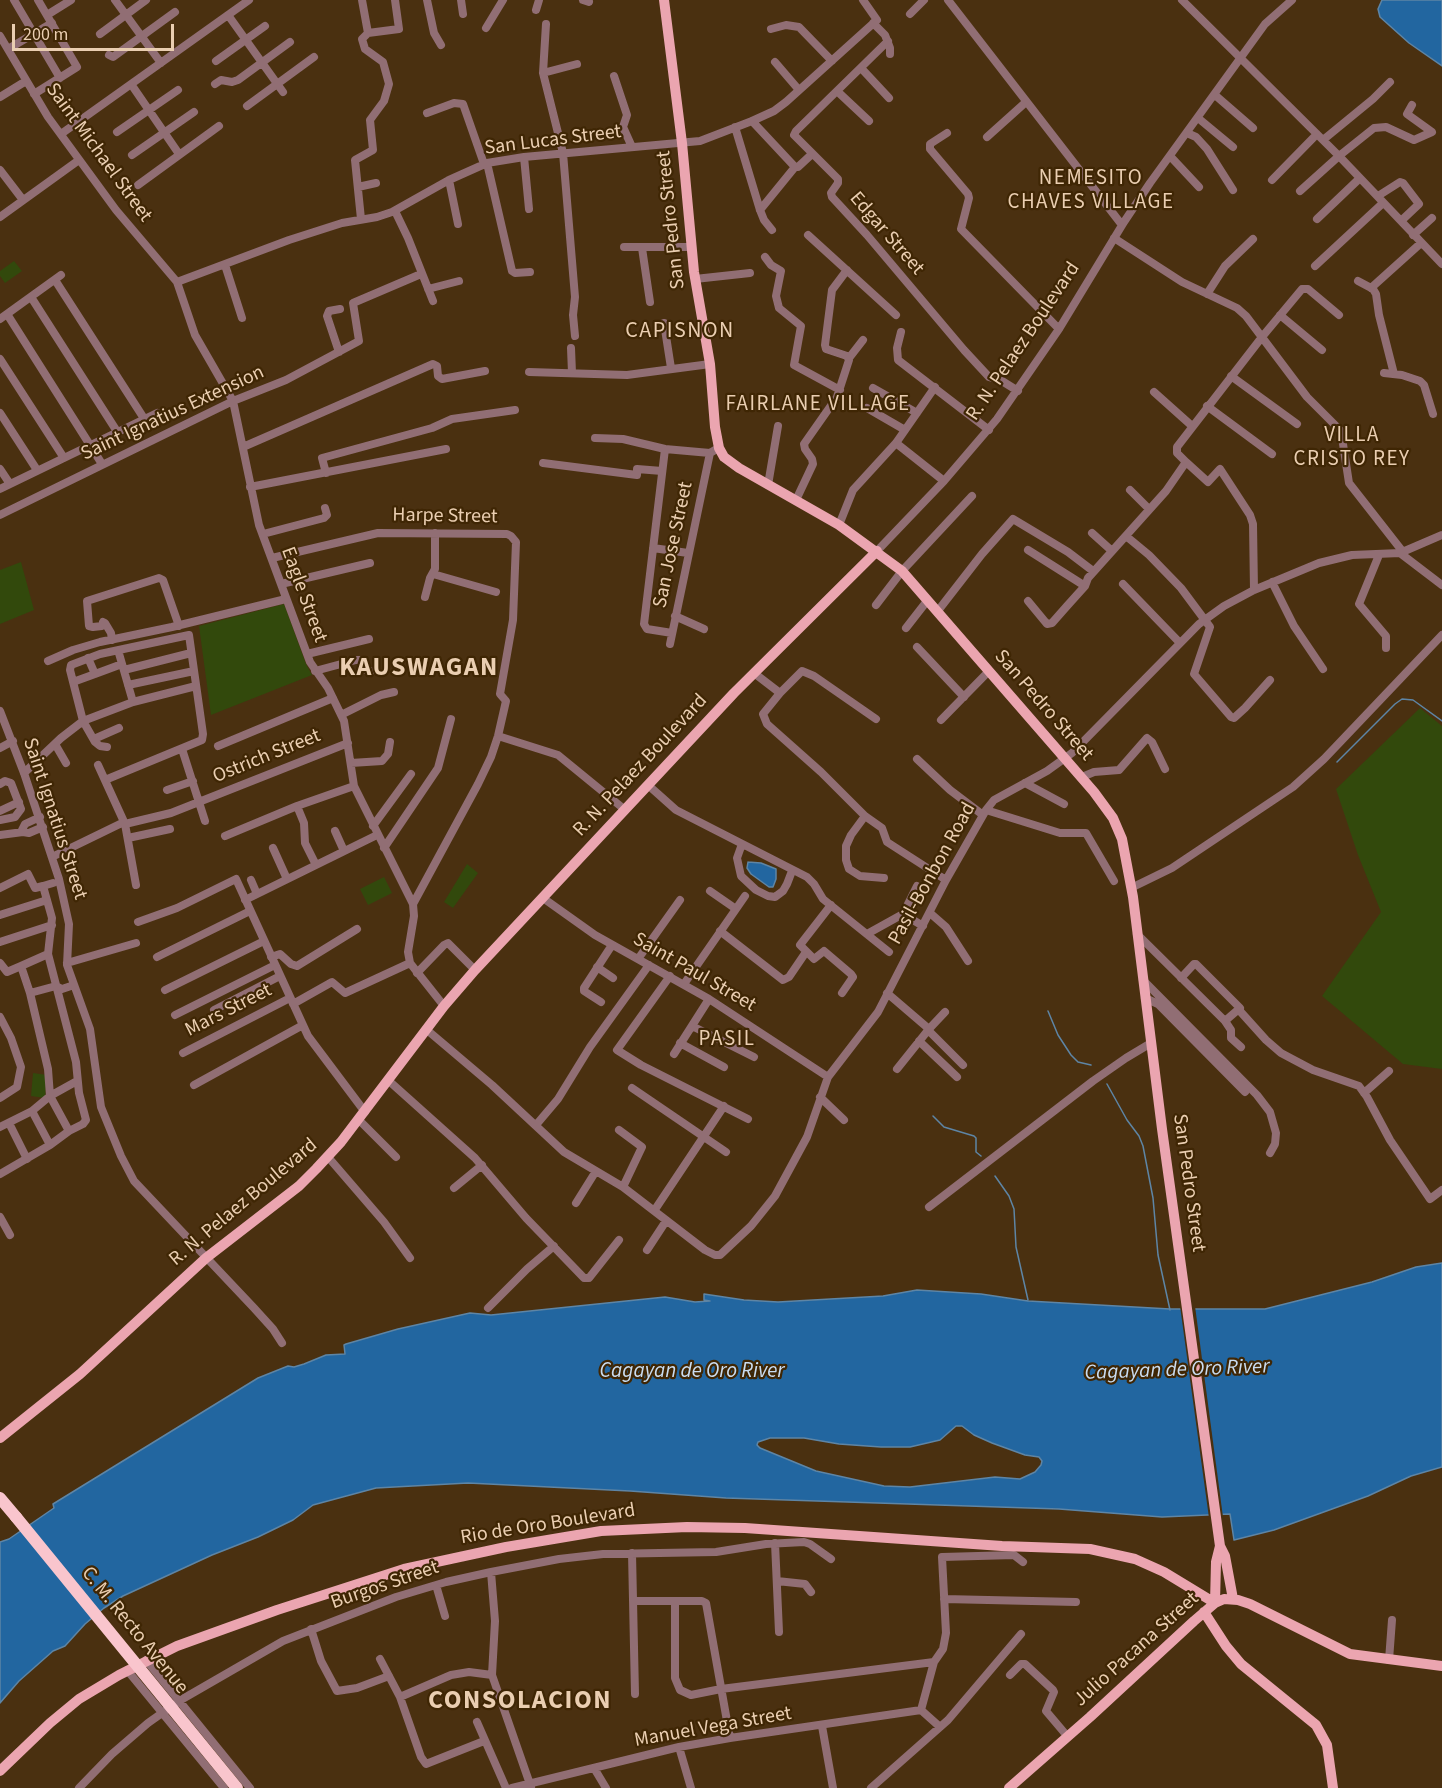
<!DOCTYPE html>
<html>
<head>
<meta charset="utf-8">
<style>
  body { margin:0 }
  #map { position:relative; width:1442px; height:1788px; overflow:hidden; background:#4a3010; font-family:"Source Sans 3",sans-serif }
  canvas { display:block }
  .scale { position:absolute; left:12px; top:24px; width:162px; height:27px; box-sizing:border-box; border:3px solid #eaceb1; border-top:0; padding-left:8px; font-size:18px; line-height:21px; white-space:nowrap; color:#eaceb1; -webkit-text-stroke:4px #3f2604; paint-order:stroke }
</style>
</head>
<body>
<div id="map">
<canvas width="1442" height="1788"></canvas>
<div class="scale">200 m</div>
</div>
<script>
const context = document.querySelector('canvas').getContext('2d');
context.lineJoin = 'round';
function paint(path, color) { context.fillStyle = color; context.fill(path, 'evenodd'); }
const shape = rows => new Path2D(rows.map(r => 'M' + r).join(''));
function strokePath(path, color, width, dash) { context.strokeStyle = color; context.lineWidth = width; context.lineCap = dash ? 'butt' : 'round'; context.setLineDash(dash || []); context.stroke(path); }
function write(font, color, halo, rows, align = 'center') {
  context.font = font + ' "Source Sans 3",sans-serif'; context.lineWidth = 4.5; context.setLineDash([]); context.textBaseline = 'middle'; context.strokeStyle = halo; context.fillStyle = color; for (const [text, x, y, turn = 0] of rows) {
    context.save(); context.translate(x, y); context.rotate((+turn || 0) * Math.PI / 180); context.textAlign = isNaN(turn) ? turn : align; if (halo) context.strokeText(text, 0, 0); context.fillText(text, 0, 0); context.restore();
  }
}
const green = shape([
  [14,261,22,271,5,283,0,276,0,271],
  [21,562,34,610,0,624,0,570],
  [284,604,306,664,312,675,211,715,199,626],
  [1420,708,1442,726,1442,1069,1403,1064,1322,996,1381,912,1358,855,1336,789],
  [467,864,478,873,453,908,444,902],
  [384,877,392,893,368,905,360,889],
  [33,1073,47,1075,45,1098,31,1096]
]);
const water = shape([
  [1382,0,1442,0,1442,66,1409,43,1380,17,1378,9,1382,0],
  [748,862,761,863,776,869,776,879,773,887,769,887,751,874,747,868,748,862],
  [1442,1263,1442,1467,1411,1476,1368,1496,1274,1530,1234,1540,1230,1514,1162,1517,1059,1509,726,1498,630,1491,468,1483,376,1488,313,1505,293,1520,258,1537,212,1555,123,1596,104,1608,85,1624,65,1646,53,1651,19,1681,0,1703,0,1542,9,1539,54,1508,53,1504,258,1378,288,1366,294,1367,304,1364,326,1355,345,1354,344,1345,346,1344,398,1329,470,1313,491,1315,665,1297,695,1302,710,1301,704,1300,704,1294,744,1300,778,1302,883,1296,917,1290,981,1294,1028,1301,1170,1309,1265,1309,1372,1282,1416,1267,1442,1263],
  [956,1426,962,1426,974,1435,992,1443,1025,1455,1039,1457,1042,1461,1041,1465,1035,1472,1020,1479,995,1477,910,1487,884,1486,816,1471,760,1448,757,1445,758,1442,770,1438,804,1438,839,1444,881,1447,910,1447,940,1440,956,1426]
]);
const pier = shape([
  [1180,1306,1195,1306,1223,1517,1209,1518]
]);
const stream = shape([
  [1337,762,1395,704,1402,699,1413,700,1442,721],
  [1048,1011,1058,1035,1071,1055,1078,1062,1091,1065],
  [1107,1084,1127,1120,1139,1136,1143,1146,1153,1198,1158,1255,1170,1310],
  [933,1116,944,1127,974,1136,976,1138,976,1152,981,1156],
  [995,1176,1009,1196,1014,1209,1016,1247,1028,1300]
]);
const minor = shape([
  [14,0,60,78],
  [115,0,161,63],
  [362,0,368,33],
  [427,0,434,33,441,45],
  [461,0,463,14],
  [583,0,589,2],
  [948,0,1122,225],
  [1182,0,1339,156,1442,264],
  [536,10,539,0],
  [910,14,924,0],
  [47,15,71,0],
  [228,15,283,92],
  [873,23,885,35,890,48,890,54],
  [546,24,543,73,563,153,575,297,573,315,575,336],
  [486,28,503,0],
  [771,29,786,25,799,27,832,61],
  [100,34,146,0],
  [0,36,48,117,116,210,177,282,195,335,233,401,259,525,310,662,328,688,344,721,354,786,413,904,414,916,408,952,410,963,444,1006],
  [888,41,796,131,794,135,838,179,838,183,831,193,832,197,867,235,964,350,989,377,1002,381,1018,391],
  [8,49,52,23],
  [109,55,113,57,175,12],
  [216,61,265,26],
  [775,62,799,90],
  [861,68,889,98],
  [543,73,577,64],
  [614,76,627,115,623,127,632,147],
  [131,84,179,154],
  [215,84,221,80,232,82,238,80,290,42],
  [837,91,869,121],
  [34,94,77,67,38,0],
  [1215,95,1253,128],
  [0,97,26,81],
  [247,106,314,57],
  [427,113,454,103,463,104,484,164],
  [1198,118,1233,147],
  [752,121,795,167,798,167,812,154],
  [735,127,760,210,764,220,772,230],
  [117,132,178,90],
  [947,133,930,144,930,149,968,194,969,198,961,229,1059,329],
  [1187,133,1196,137,1207,149,1233,190],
  [61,134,249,0],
  [987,137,1026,102],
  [1323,140,1373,99,1390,82],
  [132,155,194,112],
  [1170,156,1199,187],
  [524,157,529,209],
  [487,163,512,271,515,273,530,272],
  [0,170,23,200],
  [449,180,458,224],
  [1272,180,1317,134],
  [138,185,219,126],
  [358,187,376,183],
  [1300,191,1339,156,1374,128,1386,127,1414,140,1432,132,1407,114,1412,105],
  [1378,196,1400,182,1403,183,1419,204,1401,221],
  [760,210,795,167],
  [395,211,408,238,433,301],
  [0,217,79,160],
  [361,219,355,160,373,150,370,120,384,101,389,84,383,62,365,49,362,39,368,33,399,29,395,0],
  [1317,219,1360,178],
  [808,235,896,315],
  [1413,235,1432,218],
  [1114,238,1182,282,1237,308,1246,316,1307,397,1341,431,1349,483,1403,552],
  [624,247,692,247],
  [642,248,650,302],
  [765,257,771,265,781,271,776,296,779,308,801,326,794,365,840,390],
  [225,265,242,318],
  [1315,266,1383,203],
  [695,279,750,273],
  [55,280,145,420],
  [1358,281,1373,289,1376,294,1379,315,1394,374],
  [177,282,289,240,342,223,377,217,392,212,449,180,487,163,524,157,700,141,752,121,774,111,786,102,877,20,863,0],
  [1371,288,1421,243],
  [428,289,459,281],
  [1207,294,1225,266,1253,239],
  [31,297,118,433],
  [7,314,102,464],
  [1280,315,1322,350],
  [0,319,61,275],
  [664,323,671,368],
  [901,332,897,348,898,360,989,430],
  [571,348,572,373],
  [339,352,327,316,329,311,340,309],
  [849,358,863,340],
  [0,359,64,458],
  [529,372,627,375,710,364],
  [1384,373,1402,375,1420,381,1424,385,1433,414],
  [1231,376,1297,424],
  [873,388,917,413],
  [1154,392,1192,426],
  [1207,406,1272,454],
  [867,408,905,430],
  [0,413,37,470],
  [595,438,623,439,665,449,710,453,715,450],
  [896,443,944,481],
  [243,447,433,364,437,366,438,376,442,379,485,371],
  [665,449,644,624,647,629,672,633],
  [1186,462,1208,482,1220,469,1250,515,1253,524,1254,590],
  [543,463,637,475,637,469,662,471],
  [0,469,10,484],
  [326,473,322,458,432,428,452,419,515,410],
  [768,485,778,426],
  [250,487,446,449],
  [0,489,157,413],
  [1130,490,1149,509],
  [796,500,813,464,812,459,805,449,804,444,837,397,849,360,847,356,826,349,825,345,832,290,847,270],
  [0,515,233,401,286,380,359,341,353,303,421,274],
  [839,525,853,490,896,443,935,387],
  [1092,533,1112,551],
  [263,534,324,518,327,515,325,508],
  [1126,536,1149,555,1181,588,1210,627,1194,674,1231,717,1234,718,1245,708,1270,680],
  [653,548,688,553],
  [1028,550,1085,586],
  [877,551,944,481,997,419,1059,329,1124,222,1150,183,1265,24,1292,0],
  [1400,553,1442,585],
  [1379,555,1359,604,1386,636,1386,648],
  [272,558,378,533,507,534,511,536,516,542,513,620,500,694,506,701,498,736,491,757,478,784,413,904],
  [433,574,496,592],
  [1272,582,1294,626,1323,669],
  [281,584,370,563],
  [1123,584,1180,643],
  [425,597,430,578,435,569,435,533],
  [1028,601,1047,624,1052,623,1067,606,1085,586,1088,578,1166,491,1186,462,1177,453,1177,447,1262,337,1302,289,1308,289,1339,315],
  [876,605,902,571,972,496],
  [937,612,982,554,1013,519,1068,552,1093,571],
  [675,616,704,629],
  [906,628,927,601],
  [112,640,111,633,105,623,103,622,102,626,93,627,89,626,87,601,159,578,163,580,179,626],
  [670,644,710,453],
  [917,647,964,697],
  [307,654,369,639],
  [88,658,95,674,122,664],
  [48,661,73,650,100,642,172,627,286,599],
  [124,670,191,653],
  [315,671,356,660,360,660,366,670,371,671],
  [754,673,780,693],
  [73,682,95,674],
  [128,685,194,671],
  [133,702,196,686],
  [0,711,24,773,59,879,69,924,67,965,90,1029,101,1107,121,1156,134,1181,254,1308,273,1329,282,1343],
  [341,715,381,695,394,692],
  [876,719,814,676,802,671,780,693,763,714,767,724,821,772,865,816,851,835,846,846,846,860,849,869,860,876,884,878],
  [941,720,989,671],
  [498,736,558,755,624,809],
  [94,739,119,728],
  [55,744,66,763],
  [218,746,333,698],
  [107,747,100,746,95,742,83,721,133,702,118,650],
  [0,748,13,741],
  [182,749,205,821],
  [917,759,950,790,983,815],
  [351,763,382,761,388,754,390,742],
  [98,765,125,824,136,885],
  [24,773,61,738,83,721,70,670,71,665,100,654,189,635,203,734,202,740,105,780],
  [1082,777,1094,772,1119,770,1147,738,1152,742,1165,769],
  [1025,783,1064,804],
  [0,784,5,781,11,783,21,809,15,817,0,820],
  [648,785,676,810,807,877,814,884,823,899,889,952],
  [167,790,193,781],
  [297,806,304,823,305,843,316,865],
  [986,810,1060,833,1086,833,1114,881],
  [0,811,19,802],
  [865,816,882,828,887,842,946,880],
  [125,824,171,813,348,743],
  [373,826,411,774],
  [335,831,344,851],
  [21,832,25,824,40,817],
  [0,835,23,832,29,833,43,827],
  [225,836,297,806,354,786],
  [128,838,170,829],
  [742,844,737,858,741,876,756,890,768,896,775,897,783,891,787,884,792,871],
  [273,848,287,879],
  [384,848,438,768,451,719],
  [52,857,124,822],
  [251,880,257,894],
  [43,886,53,883],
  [0,888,28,874,35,888,43,886,52,918,48,954,76,1062,79,1093,86,1120,83,1124,69,1131,50,1145,32,1111],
  [1131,888,1172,868,1293,787,1324,759,1442,635],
  [710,891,736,909],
  [543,898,595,935,709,999,828,1077],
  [245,900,377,835],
  [831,905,800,945,814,959,824,951,851,974,853,977,842,993],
  [930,913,946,927,968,961],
  [903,914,917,886],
  [0,915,47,900],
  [138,922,177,908,236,879,308,1036,365,1112],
  [720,931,783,980,789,977,806,952],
  [867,934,903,914,923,926],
  [1137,934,1225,1021,1231,1030,1231,1038,1241,1047],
  [0,942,52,925],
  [157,957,250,911],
  [271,957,280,954,291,964,297,966,357,929],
  [638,959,680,900],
  [0,963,7,972,21,966,30,993,48,1069,50,1096,32,1111,0,1127],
  [67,963,136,943],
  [21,966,48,954],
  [597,967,613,978],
  [417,973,444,945,448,943,475,970],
  [670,976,617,1050,641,1065,748,1119],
  [1181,978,1194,964,1196,964,1240,1008,1225,1021],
  [1143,980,1257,1095,1270,1112,1276,1133,1275,1144,1270,1153],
  [684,984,745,896],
  [165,990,264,941],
  [30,993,56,986,62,989,74,985],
  [887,993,929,1029],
  [1145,998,1158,1004,1245,1092],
  [601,1002,584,991,584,988,612,945],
  [293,1004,332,982,345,993,410,963],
  [214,1010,280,976],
  [1239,1010,1266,1040,1281,1053,1313,1070,1359,1086,1367,1097,1390,1140,1430,1199,1442,1190],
  [175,1015,275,965],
  [0,1017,11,1038,21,1067,17,1087,0,1098],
  [692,1026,754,1057],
  [427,1030,492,1085,564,1152,623,1187,705,1250,715,1255,720,1255,751,1226,775,1196,807,1137,828,1077,878,1012,946,880,986,810,994,800,1047,771,1072,753,1199,624,1224,606,1254,590,1319,563,1352,555,1400,553,1442,535],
  [928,1030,963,1065],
  [919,1041,957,1077],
  [680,1043,724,1067],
  [183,1053,290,998],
  [674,1054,709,999],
  [897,1069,929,1029,945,1012],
  [389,1081,475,1158,526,1218,584,1278,589,1278,619,1240],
  [194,1085,303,1025],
  [632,1088,726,1152],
  [1364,1093,1389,1071],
  [820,1097,844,1120],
  [359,1120,396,1157],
  [9,1123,27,1159],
  [536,1125,558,1099,590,1047,649,965],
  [619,1130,642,1147,623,1187],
  [69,1131,50,1096,77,1081],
  [328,1157,384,1222,410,1258],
  [0,1174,50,1145],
  [454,1188,482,1165],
  [576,1203,596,1171],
  [929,1207,1093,1081,1126,1058,1151,1043],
  [654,1211,724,1106],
  [0,1217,10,1235],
  [647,1250,666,1221],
  [488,1308,527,1269,554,1246],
  [775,1543,779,1632],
  [632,1553,635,1694],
  [491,1572,495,1621,492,1675,531,1787],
  [777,1581,805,1584,811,1592],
  [436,1585,445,1616],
  [944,1599,1076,1602],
  [634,1601,702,1601,706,1603,730,1738],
  [675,1601,675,1678,680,1690,691,1695,721,1689,934,1662,921,1710],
  [311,1629,321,1661,337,1691,357,1688,389,1676],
  [380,1659,400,1697,421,1757,426,1764,484,1741],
  [146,1660,250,1788],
  [1389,1660,1392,1620],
  [934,1662,943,1649,946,1633,942,1557,1014,1555,1023,1562],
  [127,1670,224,1788],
  [1010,1675,1021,1664,1025,1664,1053,1690,1054,1692,1046,1711,1068,1737],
  [400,1697,451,1675,469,1672,492,1675],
  [921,1710,940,1727],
  [477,1722,506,1788],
  [822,1726,833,1788],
  [679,1747,691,1788],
  [594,1768,606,1788],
  [79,1788,112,1754,148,1723,179,1701,283,1641,396,1597,446,1582,491,1572,559,1559,603,1554,716,1552,766,1544,804,1542,810,1544,831,1559],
  [512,1788,679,1747,730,1738,921,1710],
  [871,1788,948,1720,1021,1634]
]);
const major = shape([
  [664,0,682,143,694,272,710,364,715,427,719,448,724,457,739,468,839,525,902,571,1094,792,1113,818,1122,839,1133,897,1162,1129,1220,1546,1225,1556,1233,1599],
  [0,1438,80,1374,206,1258,299,1186,316,1169,341,1142,444,1006,475,970,734,693,877,551],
  [1215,1603,1216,1562,1220,1546],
  [1204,1612,1226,1646,1241,1664,1316,1725,1327,1745,1333,1788],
  [0,1771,50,1723,79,1699,119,1675,177,1646,277,1610,404,1569,506,1547,601,1531,687,1527,745,1528,1002,1546,1090,1549,1135,1559,1164,1572,1215,1603],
  [1009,1788,1090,1717,1194,1621,1215,1603,1224,1599,1238,1600,1250,1604,1350,1654,1442,1666]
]);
const highway = shape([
  [0,1498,16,1517]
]);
const highwayBridge = shape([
  [16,1517,237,1788]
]);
const streetNames = [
  ["San Lucas Street",553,141,-7],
  ["Saint Michael Street",98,153,54],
  ["San Pedro Street",672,220,-96],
  ["Edgar Street",886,234,49],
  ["R. N. Pelaez Boulevard",1024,342,-56],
  ["Saint Ignatius Extension",173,414,-25],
  ["Harpe Street",445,517,1],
  ["San Jose Street",674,545,-78],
  ["Eagle Street",303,595,70],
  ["San Pedro Street",1043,706,49],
  ["Ostrich Street",267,757,-22],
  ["R. N. Pelaez Boulevard",641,766,-47],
  ["Saint Ignatius Street",54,819,72],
  ["Pasil-Bonbon Road",933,874,-61],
  ["Saint Paul Street",694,973,30],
  ["Mars Street",229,1011,-27],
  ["San Pedro Street",1188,1183,82],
  ["R. N. Pelaez Boulevard",244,1203,-40],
  ["Rio de Oro Boulevard",548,1525,-9],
  ["Burgos Street",385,1586,-19],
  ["C. M. Recto Avenue",134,1631,51],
  ["Julio Pacana Street",1137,1650,-42],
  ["Manuel Vega Street",713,1728,-10]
];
const neighbourhoodNames = [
  ["NEMESITO",1091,179],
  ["CHAVES VILLAGE",1091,203],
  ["FAIRLANE VILLAGE",818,405],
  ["VILLA",1352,436],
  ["CRISTO REY",1352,460],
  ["PASIL",727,1040]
];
const waterNames = [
  ["Cagayan de Oro River",1177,1371,-2],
  ["Cagayan de Oro River",692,1372]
];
const quarterNames = [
  ["CAPISNON",680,332]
];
const districtNames = [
  ["KAUSWAGAN",419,669],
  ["CONSOLACION",520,1702]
];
paint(green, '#32490c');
paint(water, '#2266a0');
strokePath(water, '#5e85a5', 1.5);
paint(pier, '#4a3010');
strokePath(stream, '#5e85a5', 1.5);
strokePath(minor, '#916e74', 8);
strokePath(major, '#eba5b0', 10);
strokePath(highway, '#f9c5cd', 12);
strokePath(highwayBridge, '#f9c5cd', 12);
write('20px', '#eaceb1', '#3f2604', streetNames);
context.letterSpacing = '1.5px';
write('21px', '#eaceb1', '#3f2604', neighbourhoodNames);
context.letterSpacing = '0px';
write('italic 21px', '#caddf1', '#3f2604', waterNames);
context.letterSpacing = '1.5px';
write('22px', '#eaceb1', '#3f2604', quarterNames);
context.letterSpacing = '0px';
context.letterSpacing = '1.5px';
write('bold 26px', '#eaceb1', '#3f2604', districtNames);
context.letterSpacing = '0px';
</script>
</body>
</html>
